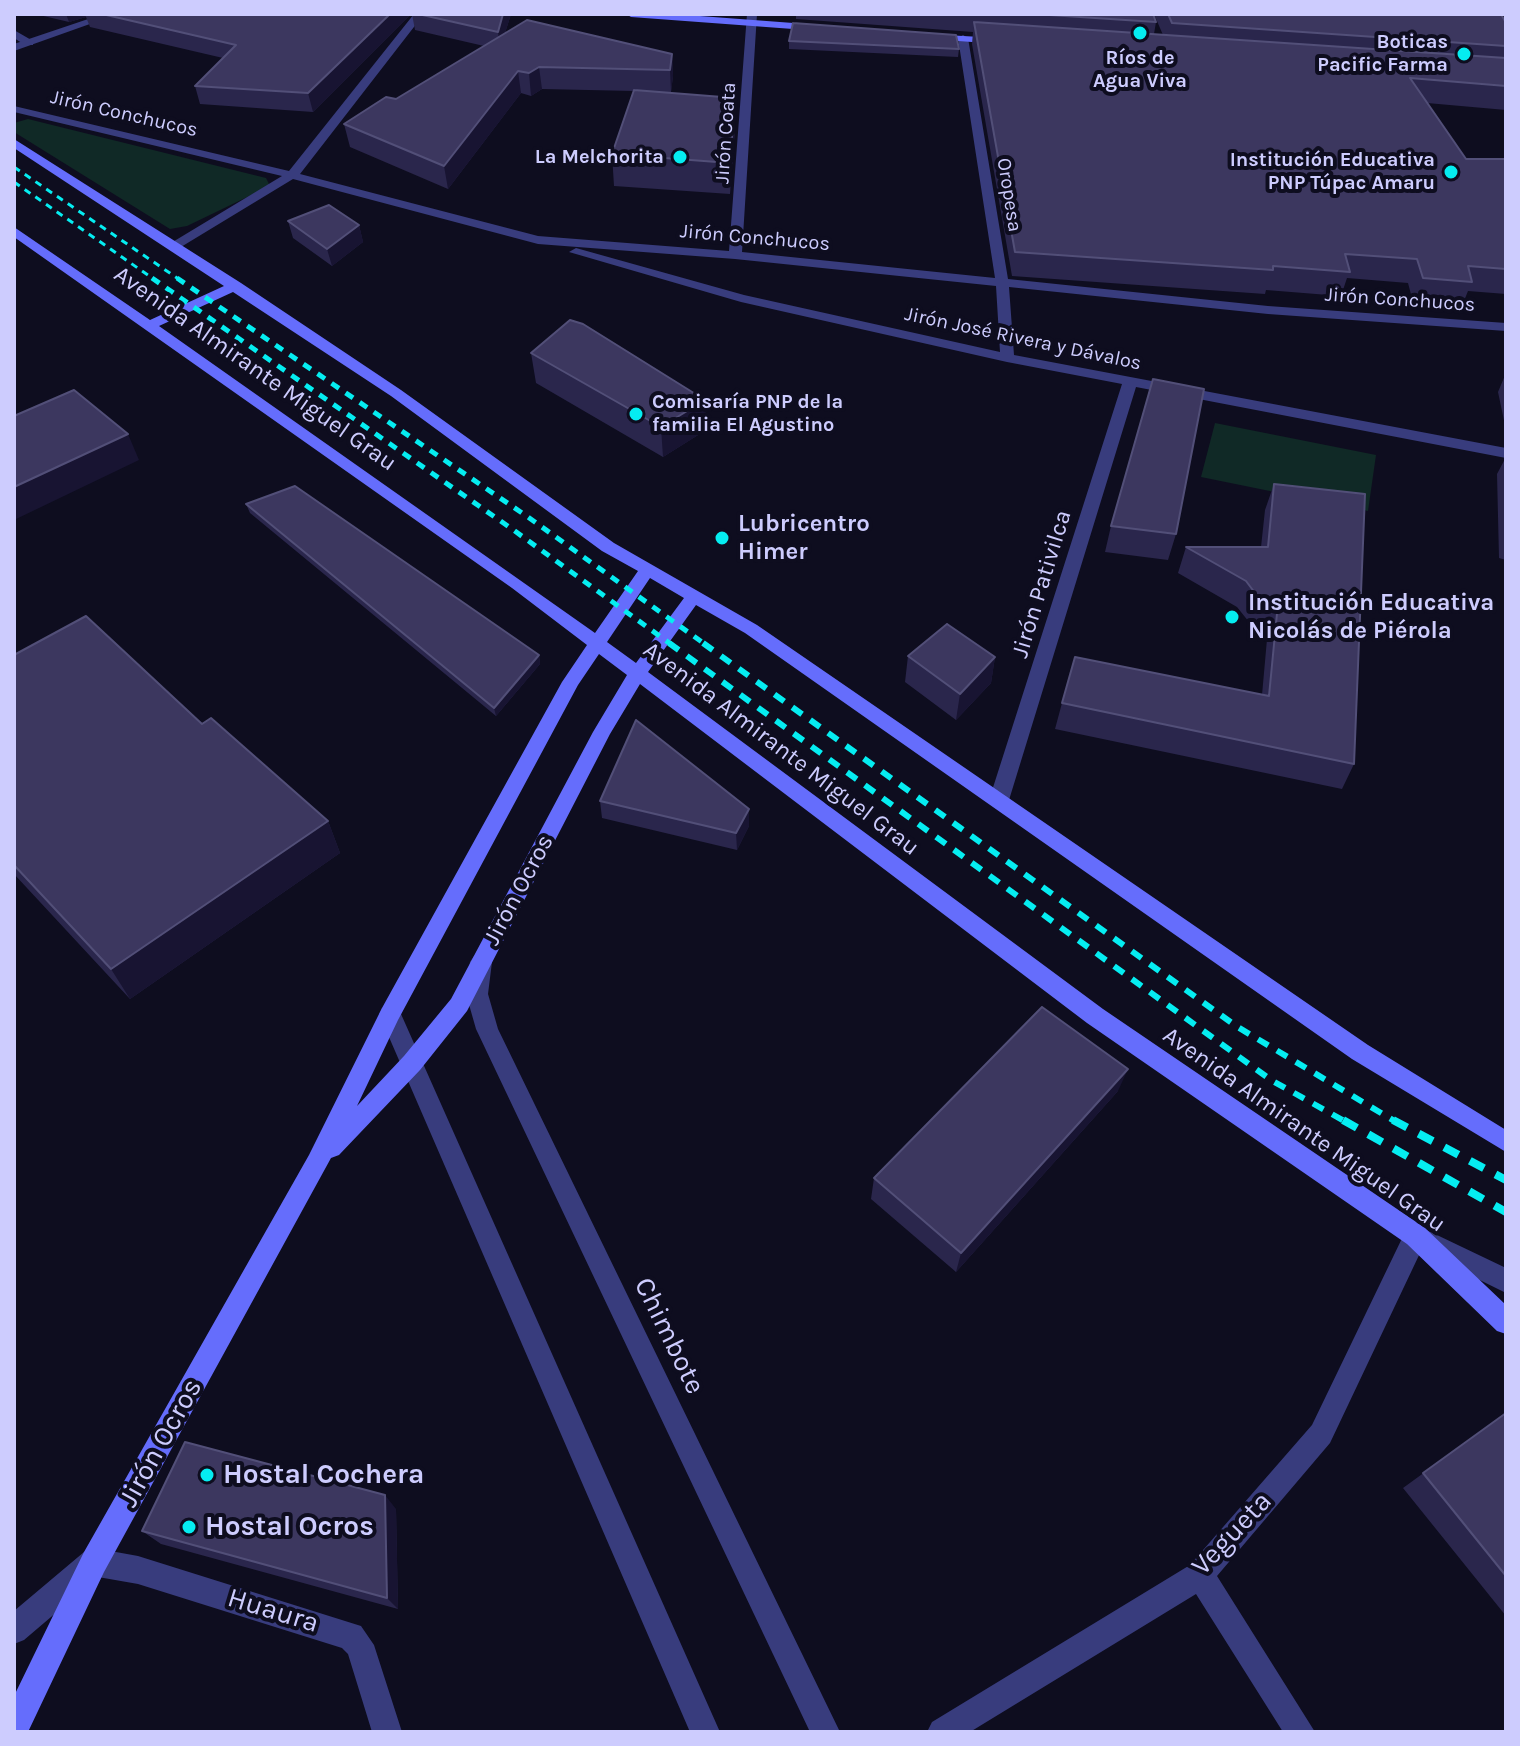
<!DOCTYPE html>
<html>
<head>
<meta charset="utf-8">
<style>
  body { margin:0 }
  #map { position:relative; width:1520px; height:1746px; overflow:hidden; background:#0e0d1f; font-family:Karla,sans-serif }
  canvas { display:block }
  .frame { position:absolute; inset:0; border:16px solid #cdccfe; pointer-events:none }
</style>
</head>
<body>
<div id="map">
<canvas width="1520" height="1746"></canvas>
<div class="frame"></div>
</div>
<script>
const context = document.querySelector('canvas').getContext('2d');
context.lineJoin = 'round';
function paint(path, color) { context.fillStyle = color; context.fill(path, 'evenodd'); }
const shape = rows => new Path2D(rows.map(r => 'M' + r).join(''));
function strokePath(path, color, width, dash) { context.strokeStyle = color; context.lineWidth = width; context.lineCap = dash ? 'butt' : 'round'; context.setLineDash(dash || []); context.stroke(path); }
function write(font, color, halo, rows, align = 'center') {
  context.font = font + ' Karla,sans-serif'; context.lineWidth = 8; context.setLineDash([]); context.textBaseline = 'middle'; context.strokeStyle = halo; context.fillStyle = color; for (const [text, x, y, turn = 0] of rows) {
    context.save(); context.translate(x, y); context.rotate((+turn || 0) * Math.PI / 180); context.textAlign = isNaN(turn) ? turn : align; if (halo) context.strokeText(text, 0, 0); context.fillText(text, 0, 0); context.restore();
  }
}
const green = shape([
  [28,119,266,178,270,186,187,226,170,229,14,132,14,123],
  [1215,423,1376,455,1368,511,1201,477]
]);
const minor = shape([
  [414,14,424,14,300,174,538,236,729,251,747,14,757,14,742,252,995,278,958,38,963,35,968,38,1008,279,1268,306,1506,323,1506,331,1268,314,1009,287,1014,355,1506,448,1506,458,1136,387,1009,800,1006,805,992,805,989,800,1122,384,1007,362,741,302,569,252,576,248,744,295,1000,352,996,286,735,259,538,244,293,179,176,250,171,249,171,243,282,176,14,112,14,106,289,171,414,14],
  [14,30,33,41,33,45,25,45,14,38,14,30],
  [1416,1225,1506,1268,1506,1293,1421,1251,1330,1443,1217,1576,1315,1732,1283,1732,1196,1594,970,1732,927,1732,932,1722,1190,1565,1312,1425,1407,1228,1416,1225],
  [94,1548,138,1556,361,1626,374,1645,402,1732,372,1732,348,1654,342,1648,138,1584,98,1577,24,1640,14,1644,14,1611,84,1552,94,1548]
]);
const tertiary = shape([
  [103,14,118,14,14,51,14,44,103,14],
  [481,953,488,956,492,962,488,994,498,1029,840,1732,810,1732,476,1029,466,994,470,962,474,956,481,953],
  [390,1005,398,1008,401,1014,720,1732,690,1732,379,1014,382,1008,390,1005]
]);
const secondary = shape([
  [626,14,673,14,820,25,825,28,820,31,631,17,626,14],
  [927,34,999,38,1004,41,999,44,931,39,926,36,927,34],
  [14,139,241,283,401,390,614,543,757,625,1368,1045,1506,1130,1506,1152,1352,1059,745,633,696,605,648,672,1103,1009,1425,1228,1506,1305,1506,1334,1497,1331,1407,1244,1087,1023,640,684,610,734,467,1011,420,1070,339,1155,331,1158,104,1572,28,1732,14,1732,14,1696,84,1552,309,1155,382,1008,562,682,587,645,512,588,14,237,14,227,150,320,224,286,14,148,14,139],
  [233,292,391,396,602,551,638,571,595,633,159,326,233,292],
  [650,578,684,598,636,663,607,642,650,578],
  [599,654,627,675,593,732,451,999,404,1056,357,1106,398,1020,578,685,599,654]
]);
const railFar3 = shape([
  [14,167,180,280],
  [14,182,155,280]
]);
const railFar2 = shape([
  [152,278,512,529,672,645],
  [177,278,528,517,706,645]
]);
const railFar1 = shape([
  [669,643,1271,1080,1346,1122],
  [703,643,1236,1026,1396,1122]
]);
const rail = shape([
  [1343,1120,1506,1212],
  [1393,1120,1506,1180]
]);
const wall = shape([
  [35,14,411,14,313,112,200,104,195,86,223,58,90,27,86,17,69,22],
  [412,14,511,14,505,33,672,54,673,76,671,92,656,92,735,128,730,194,614,186,612,154,634,91,542,89,531,96,521,93,448,189,350,147,344,124,396,99,484,46,415,30],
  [796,14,1153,14,1156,22,1154,34,1163,35,1154,14,1501,14,1506,23,1506,110,1427,103,1466,159,1506,159,1506,294,1468,291,1462,306,1413,302,1408,283,1347,278,1341,296,1266,290,1265,294,1012,276,972,44,973,32,796,19],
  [789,41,959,49,958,57,789,49],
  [288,221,359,225,363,242,332,266,293,238],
  [531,353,705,400,706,430,663,457,536,383],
  [1506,373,1506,430,1498,392],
  [1506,457,1506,560,1499,558,1497,474],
  [1274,484,1354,764,1342,789,1055,729,1062,703,1262,695,1268,628,1249,622,1237,607,1178,573,1186,547,1261,547,1265,510],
  [246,504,539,655,540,664,496,716,250,513],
  [1111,526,1176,534,1168,560,1105,552],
  [14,655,202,724,328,821,340,853,130,999,14,874],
  [908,656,995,657,991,683,956,720,905,682],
  [600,801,749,809,749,826,737,850,602,818],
  [1118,1091,956,1272,871,1199,874,1178],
  [1506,1413,1506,1616,1403,1488],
  [396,1509,398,1609,161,1544,142,1531]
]);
const shadedWall = shape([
  [66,14,85,14,86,17,69,22],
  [390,14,411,14,313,112,308,93],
  [503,14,511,14,500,49,498,32],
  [672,54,673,76,671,92,670,70],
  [539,67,542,89,531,96,529,73],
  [518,71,521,93,448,189,444,166],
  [735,98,735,128,730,194,730,163],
  [359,225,363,242,332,266,327,249],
  [705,400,706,430,663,457,661,427],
  [128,434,139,460,14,520,14,487],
  [539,655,540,664,496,716,494,708],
  [995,657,991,683,956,720,960,694],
  [749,809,749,826,737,850,736,833],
  [328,821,340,853,130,999,111,969],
  [1128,1069,1118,1091,956,1272,961,1253],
  [385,1495,396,1509,398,1609,387,1598]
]);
const building = shape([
  [102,14,390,14,308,93,195,86,236,45,102,14],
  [418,14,503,14,498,32,418,14],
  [1034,14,1153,14,1156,22,1034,14],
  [1168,14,1501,14,1506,23,1506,46,1172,23,1168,14],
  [527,20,672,54,670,70,539,67,529,73,518,71,444,166,344,124,386,97,396,99,527,20],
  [974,22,1506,58,1506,86,1410,78,1466,159,1506,159,1506,269,1468,266,1472,282,1423,278,1417,259,1345,254,1350,272,1273,266,1273,270,1015,252,974,22],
  [793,23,956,35,959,49,789,41,793,23],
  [634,90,735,98,730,163,612,154,634,90],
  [329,205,359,225,327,249,288,221,329,205],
  [570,320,583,324,705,400,661,427,531,353,570,320],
  [1153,379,1204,389,1176,534,1111,526,1153,379],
  [74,390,128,434,14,487,14,416,74,390],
  [1274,484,1365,494,1354,764,1062,703,1075,657,1269,696,1278,603,1258,597,1246,581,1186,547,1268,547,1274,484],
  [295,486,539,655,494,708,246,504,295,486],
  [86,616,202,724,211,718,328,821,111,969,14,865,14,655,86,616],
  [947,624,995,657,960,694,908,656,947,624],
  [636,720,749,809,736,833,600,801,636,720],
  [1042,1007,1128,1069,961,1253,874,1178,1042,1007],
  [1506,1413,1506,1576,1423,1473,1506,1413],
  [185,1442,385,1495,387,1598,142,1531,185,1442]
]);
const markers = [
  [1140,33,8,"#05edf1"],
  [1464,54,8,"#05edf1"],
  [680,157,8,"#05edf1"],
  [1451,172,8,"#05edf1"],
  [636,414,8,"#05edf1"],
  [722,538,8,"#05edf1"],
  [1232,617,8,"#05edf1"],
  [207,1475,8,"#05edf1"],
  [189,1527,8,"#05edf1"]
];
const farPoinames = [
  ["Boticas",1448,42],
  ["Pacific Farma",1448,65],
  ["Ríos de",1140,58,"center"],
  ["Agua Viva",1140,81,"center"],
  ["La Melchorita",664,157],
  ["Institución Educativa",1435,160],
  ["PNP Túpac Amaru",1435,183],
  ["Comisaría PNP de la",652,402,"left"],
  ["familia El Agustino",652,425,"left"]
];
const farStreetnames = [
  ["Jirón Conchucos",124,114,13],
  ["Jirón Coata",726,133,-86],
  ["Oropesa",1009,195,81],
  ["Jirón Conchucos",755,238,5],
  ["Jirón Conchucos",1400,300,4],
  ["Jirón José Rivera y Dávalos",1023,339,12]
];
const streetNames = [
  ["Avenida Almirante Miguel Grau",255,369,35],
  ["Jirón Pativilca",1042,584,-73],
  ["Avenida Almirante Miguel Grau",781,749,37],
  ["Jirón Ocros",519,890,-62],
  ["Avenida Almirante Miguel Grau",1304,1130,35]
];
const poiNames = [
  ["Lubricentro",738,524],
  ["Himer",738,552],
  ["Institución Educativa",1248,603],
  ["Nicolás de Piérola",1248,631]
];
const nearStreetnames = [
  ["Chimbote",669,1336,64],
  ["Jirón Ocros",161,1443,-61],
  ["Vegueta",1232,1534,-47],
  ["Huaura",273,1611,17]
];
const nearPoinames = [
  ["Hostal Cochera",223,1475],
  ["Hostal Ocros",205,1527]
];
paint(green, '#102926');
paint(minor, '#383c7d');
paint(tertiary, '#383c7d');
paint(secondary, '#656dfc');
strokePath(railFar3, '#05edf1', 3, [7, 6]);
strokePath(railFar2, '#05edf1', 5, [9, 8]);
strokePath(railFar1, '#05edf1', 6, [12, 10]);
strokePath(rail, '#05edf1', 8, [16, 13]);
paint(wall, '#2a264c');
paint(shadedWall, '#181432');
paint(building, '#3c375f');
strokePath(building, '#524f78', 2);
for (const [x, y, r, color] of markers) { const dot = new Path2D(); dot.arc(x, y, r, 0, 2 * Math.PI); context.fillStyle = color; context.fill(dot); strokePath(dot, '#0e0d1f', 3); }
write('bold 20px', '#cdccfe', '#0e0d1f', farPoinames, 'right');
write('20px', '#cdccfe', '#0e0d1f', farStreetnames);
write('24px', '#cdccfe', '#0e0d1f', streetNames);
write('bold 24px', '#cdccfe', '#0e0d1f', poiNames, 'left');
write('28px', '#cdccfe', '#0e0d1f', nearStreetnames);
write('bold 28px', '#cdccfe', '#0e0d1f', nearPoinames, 'left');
</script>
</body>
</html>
